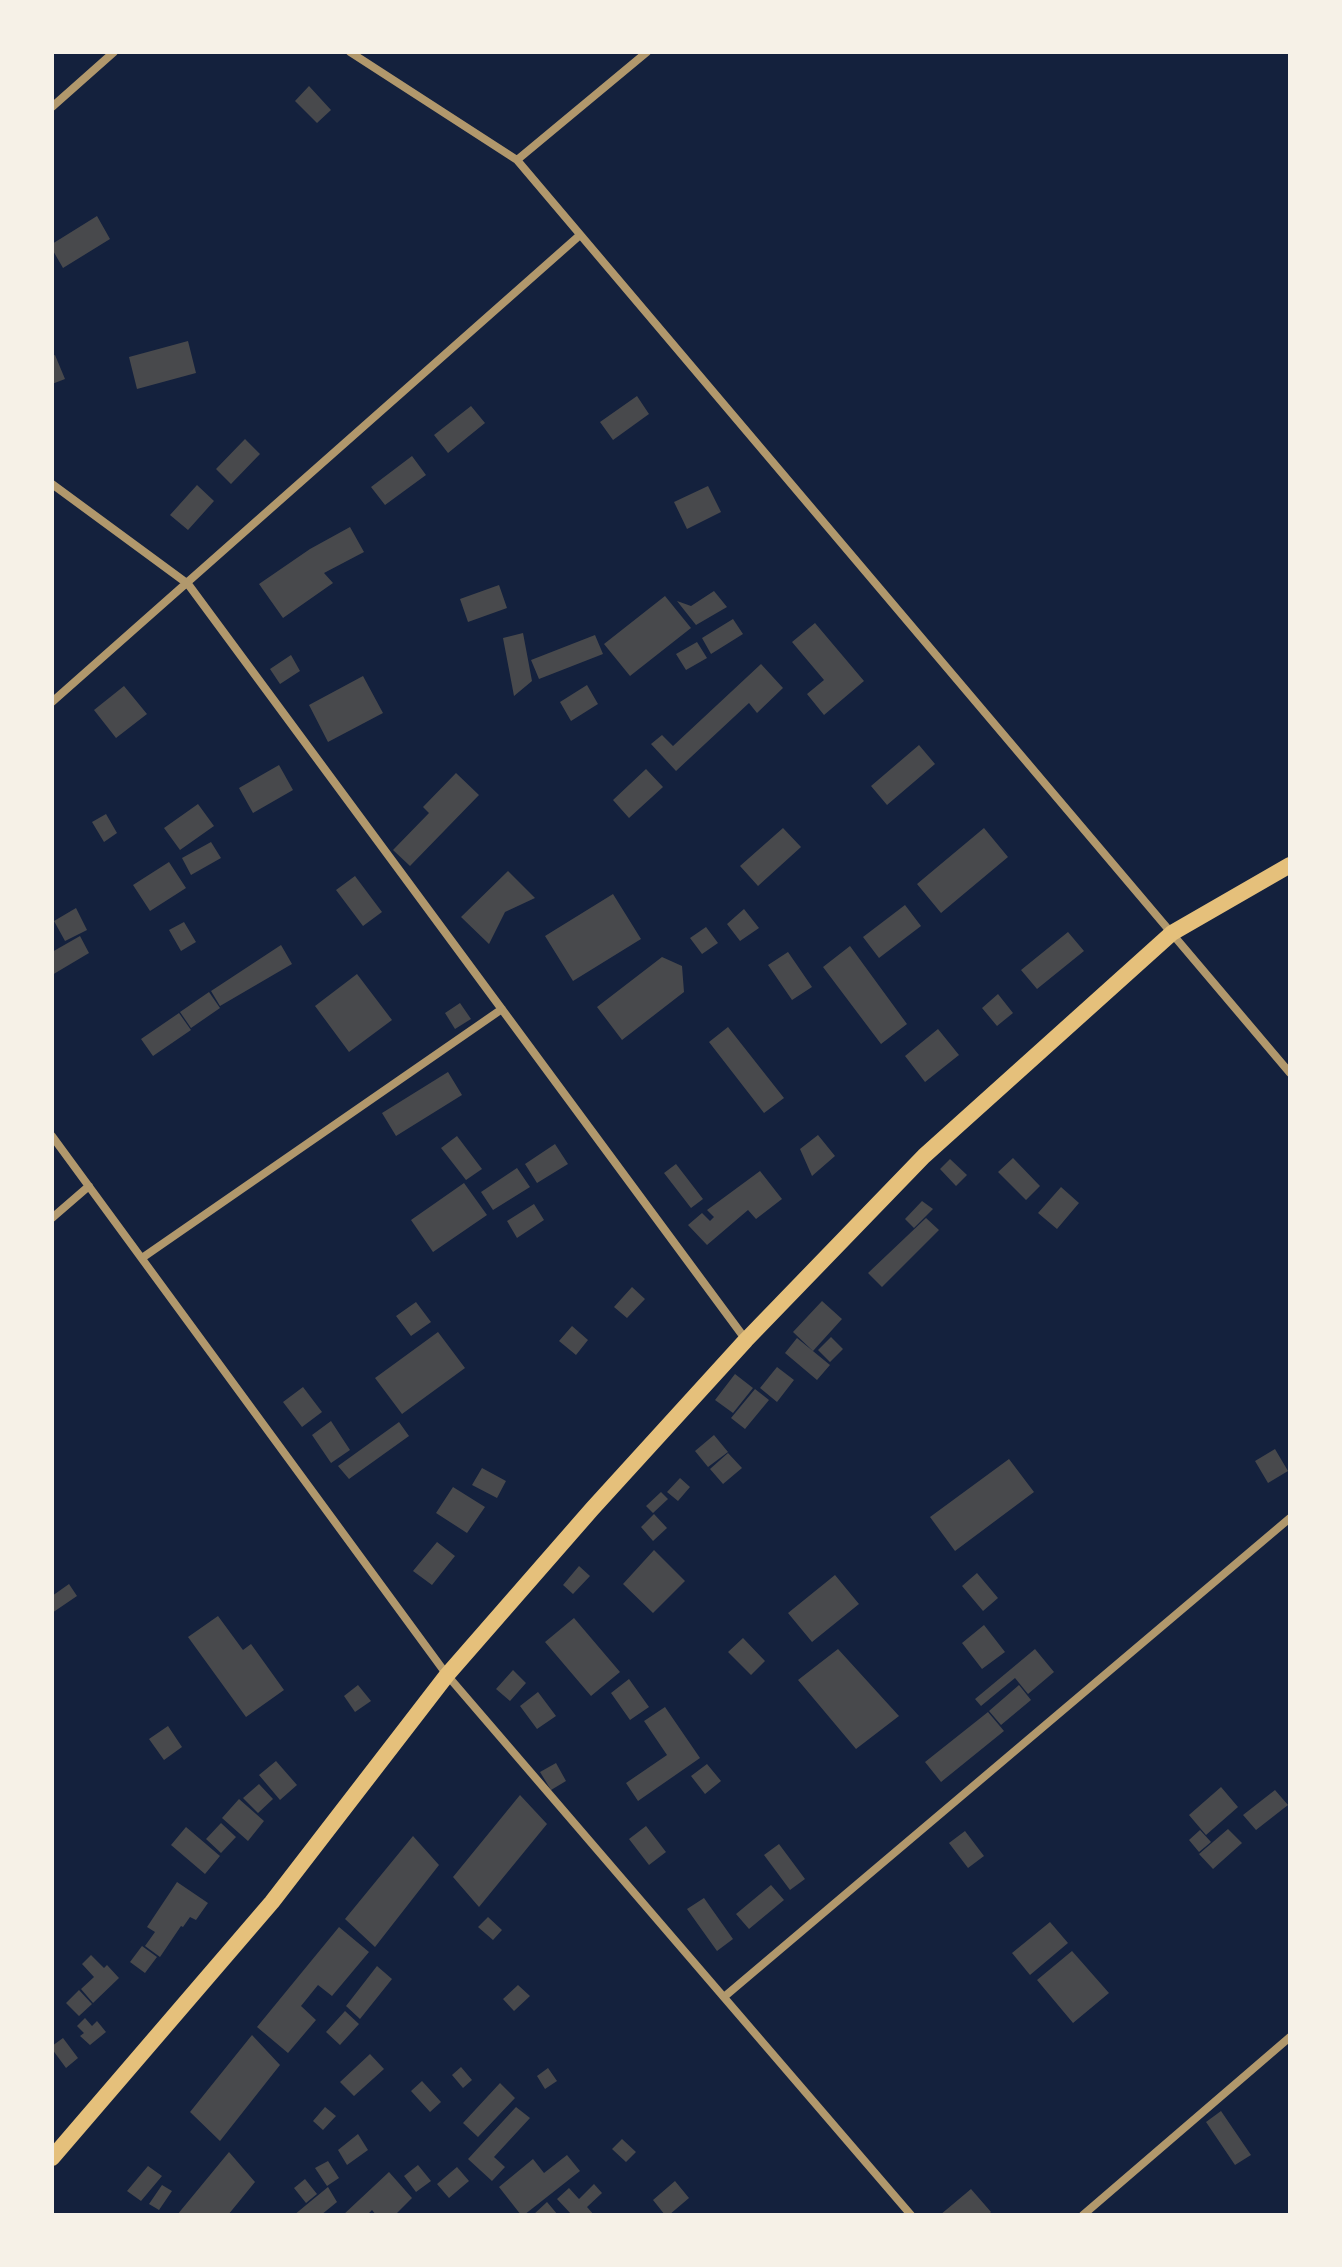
<!DOCTYPE html>
<html>
<head>
<meta charset="utf-8">
<style>
  body { margin:0 }
  #map { position:relative; width:1342px; height:2267px; overflow:hidden; background:#14213d; font-family:"Asap Condensed",sans-serif }
  canvas { display:block }
  .frame { position:absolute; inset:0; border:54px solid #f6f1e7; pointer-events:none }
</style>
</head>
<body>
<div id="map">
<canvas width="1342" height="2267"></canvas>
<div class="frame"></div>
</div>
<script>
const context = document.querySelector('canvas').getContext('2d');
context.lineJoin = 'round';
function paint(path, color) { context.fillStyle = color; context.fill(path, 'evenodd'); }
const shape = rows => new Path2D(rows.map(r => 'M' + r).join(''));
function strokePath(path, color, width, dash) { context.strokeStyle = color; context.lineWidth = width; context.lineCap = dash ? 'butt' : 'round'; context.setLineDash(dash || []); context.stroke(path); }
const building = shape([
  [309,86,331,110,317,123,295,101],
  [97,216,110,239,63,268,52,249,52,244],
  [188,341,196,373,137,389,129,357],
  [55,355,65,379,52,384,52,356],
  [637,396,649,414,613,440,600,422],
  [471,406,485,423,448,453,434,435],
  [245,439,260,454,231,484,216,469],
  [412,456,426,475,385,505,371,487],
  [197,485,214,501,188,530,170,515],
  [708,486,721,512,687,529,674,502],
  [350,527,364,552,324,573,333,583,283,618,259,584,310,549],
  [499,585,507,608,468,622,460,599],
  [714,591,727,607,696,625,677,601,691,606],
  [665,596,691,628,630,676,604,644],
  [733,619,743,634,711,654,702,638],
  [815,623,864,681,824,715,807,694,824,680,792,642],
  [523,633,532,681,514,696,503,638],
  [595,635,603,654,539,679,531,660],
  [697,642,707,658,686,670,676,654],
  [291,655,300,671,280,684,270,669],
  [761,664,783,688,757,713,749,703,676,771,651,744,662,735,673,746],
  [363,676,383,713,328,742,309,705],
  [587,685,598,704,571,721,560,702],
  [124,686,147,714,116,738,94,710],
  [919,745,935,764,887,805,871,786],
  [279,765,293,790,253,813,239,788],
  [646,769,663,787,629,818,613,800],
  [456,773,479,795,410,866,393,850,429,813,423,807],
  [198,804,214,826,180,850,164,828],
  [106,814,117,833,104,842,92,822],
  [783,828,801,847,758,886,740,866],
  [984,828,1008,857,941,913,917,884],
  [211,842,221,858,191,875,182,858],
  [169,862,186,888,150,911,133,885],
  [508,871,535,898,505,912,489,944,461,917],
  [355,876,382,912,363,926,336,890],
  [613,894,641,939,573,981,545,936],
  [905,905,921,926,879,958,863,937],
  [76,908,87,930,65,941,54,921],
  [744,909,759,928,740,941,727,924],
  [184,922,196,942,181,951,169,930],
  [706,927,718,943,702,954,690,938],
  [1068,932,1084,951,1037,989,1021,970],
  [80,936,89,953,52,975,52,952],
  [281,945,292,964,220,1006,211,991],
  [850,946,907,1024,881,1044,823,967],
  [788,952,812,987,792,1000,768,965],
  [662,957,682,966,684,992,622,1040,597,1007],
  [357,974,392,1020,349,1052,315,1006],
  [209,992,220,1008,191,1028,180,1012],
  [998,994,1013,1013,997,1026,982,1008],
  [460,1003,471,1019,455,1029,445,1013],
  [179,1013,191,1030,153,1056,141,1039],
  [728,1027,784,1098,764,1113,709,1042],
  [938,1029,959,1055,925,1082,905,1056],
  [448,1072,462,1095,396,1136,382,1113],
  [818,1135,835,1156,812,1176,800,1149],
  [457,1136,482,1169,466,1180,441,1148],
  [555,1144,568,1164,537,1183,525,1164],
  [1013,1158,1040,1186,1026,1200,998,1172],
  [950,1159,967,1175,956,1186,940,1169],
  [676,1164,703,1199,691,1208,664,1173],
  [517,1168,530,1187,493,1210,481,1192],
  [760,1171,782,1199,756,1219,748,1210,707,1245,688,1225,702,1213,710,1221,714,1217,707,1210],
  [464,1183,487,1215,433,1252,411,1220],
  [1061,1187,1079,1203,1057,1229,1038,1213],
  [922,1201,933,1209,914,1228,905,1219],
  [534,1204,544,1220,517,1238,507,1221],
  [926,1218,939,1230,882,1287,868,1273],
  [632,1287,645,1299,627,1318,614,1307],
  [822,1301,842,1319,813,1351,793,1332],
  [416,1302,431,1322,411,1336,396,1316],
  [572,1326,588,1340,576,1355,559,1341],
  [438,1332,465,1368,402,1414,375,1378],
  [831,1337,843,1349,830,1362,818,1350],
  [797,1338,830,1365,817,1380,785,1353],
  [777,1367,794,1380,777,1402,760,1388],
  [735,1374,753,1388,733,1413,715,1400],
  [303,1387,322,1412,302,1427,283,1402],
  [755,1389,769,1400,745,1429,731,1418],
  [331,1421,350,1450,331,1463,312,1435],
  [399,1422,409,1436,349,1479,338,1466],
  [714,1435,728,1452,708,1467,695,1451],
  [1275,1449,1288,1471,1268,1483,1255,1461],
  [728,1453,742,1468,723,1484,710,1469],
  [1009,1459,1034,1492,955,1551,930,1517],
  [482,1468,506,1481,497,1498,472,1485],
  [680,1478,690,1487,678,1501,667,1492],
  [453,1487,485,1507,467,1533,436,1513],
  [661,1492,668,1499,653,1513,646,1506],
  [654,1514,667,1528,653,1541,641,1527],
  [437,1542,455,1556,432,1585,413,1571],
  [654,1550,685,1581,653,1613,623,1584],
  [579,1566,590,1576,573,1594,563,1585],
  [977,1573,998,1598,983,1611,962,1586],
  [835,1575,859,1604,812,1642,788,1613],
  [69,1584,77,1596,52,1613,52,1596],
  [218,1616,243,1650,251,1644,284,1690,246,1717,188,1637],
  [574,1618,620,1672,591,1696,545,1642],
  [984,1625,1005,1652,982,1669,962,1643],
  [743,1638,765,1661,751,1675,728,1652],
  [838,1649,899,1716,856,1749,798,1680],
  [1035,1649,1054,1672,1028,1694,1015,1678,981,1706,975,1699],
  [513,1670,526,1683,510,1701,496,1689],
  [629,1679,649,1707,630,1720,611,1693],
  [358,1685,371,1701,355,1712,344,1696],
  [1019,1685,1031,1700,1001,1725,989,1711],
  [538,1692,556,1716,537,1729,520,1706],
  [665,1707,700,1758,638,1801,626,1783,667,1755,644,1721],
  [988,1712,1004,1731,941,1782,925,1762],
  [168,1726,182,1747,164,1760,149,1739],
  [276,1761,297,1785,280,1800,259,1775],
  [556,1763,566,1781,551,1790,540,1772],
  [707,1764,721,1781,705,1794,691,1776],
  [259,1784,273,1799,258,1813,243,1798],
  [1221,1787,1238,1807,1206,1835,1189,1815],
  [1275,1790,1288,1805,1256,1830,1243,1815],
  [520,1795,547,1824,479,1907,453,1877],
  [239,1799,264,1821,248,1841,222,1818],
  [221,1823,236,1837,221,1853,206,1839],
  [646,1826,666,1852,649,1865,629,1839],
  [186,1827,220,1856,205,1874,171,1845],
  [1228,1829,1242,1843,1213,1869,1199,1854],
  [1200,1830,1211,1842,1199,1852,1189,1840],
  [965,1831,984,1856,968,1868,949,1843],
  [413,1836,439,1865,375,1947,345,1919],
  [779,1844,805,1879,790,1890,764,1855],
  [177,1882,208,1903,196,1920,190,1917,183,1927,181,1926,160,1957,145,1946,155,1932,147,1927],
  [771,1885,784,1900,749,1929,736,1914],
  [704,1898,733,1939,717,1951,687,1909],
  [488,1917,502,1930,493,1940,478,1927],
  [1050,1922,1068,1943,1030,1975,1012,1953],
  [339,1927,369,1952,332,1996,318,1985,301,2006,316,2020,288,2053,257,2027],
  [142,1946,157,1957,145,1973,130,1962],
  [1072,1951,1109,1993,1073,2023,1037,1980],
  [91,1955,104,1968,107,1965,119,1978,93,2003,81,1989,94,1977,82,1964],
  [377,1966,392,1979,360,2019,346,2006],
  [518,1985,530,1996,514,2011,503,1999],
  [79,1990,92,2004,79,2016,66,2003],
  [345,2011,359,2024,340,2045,326,2032],
  [85,2018,92,2026,97,2021,106,2032,90,2045,80,2036,84,2033,77,2026],
  [252,2035,280,2065,220,2141,190,2112],
  [63,2038,78,2058,66,2068,52,2049,52,2046],
  [370,2054,384,2069,354,2096,340,2082],
  [461,2067,472,2080,463,2088,452,2075],
  [548,2068,557,2081,545,2089,537,2076],
  [422,2081,441,2102,430,2112,411,2091],
  [500,2083,515,2098,478,2137,463,2123],
  [325,2107,336,2116,323,2130,313,2121],
  [516,2107,530,2118,494,2157,505,2167,492,2181,468,2159],
  [1221,2111,1251,2155,1235,2165,1206,2122],
  [358,2134,368,2150,347,2165,338,2150],
  [622,2139,636,2152,626,2162,612,2149],
  [229,2152,255,2182,228,2215,177,2215],
  [567,2155,580,2171,524,2215,521,2215,499,2187,533,2159,544,2173],
  [328,2161,339,2178,327,2186,315,2168],
  [418,2165,431,2181,416,2192,404,2176],
  [148,2166,162,2176,141,2201,127,2191],
  [457,2167,469,2181,449,2198,437,2184],
  [389,2172,412,2198,395,2215,376,2215,372,2210,367,2215,343,2215],
  [305,2179,317,2194,306,2203,294,2188],
  [675,2181,689,2198,669,2215,665,2215,653,2200],
  [594,2184,602,2193,587,2207,594,2215,572,2215,557,2199,569,2188,579,2199],
  [162,2185,172,2191,159,2210,149,2204],
  [328,2187,337,2202,321,2215,294,2215],
  [971,2189,991,2212,988,2215,940,2215],
  [547,2202,558,2215,533,2215]
]);
const minor = shape([
  [350,52,517,160,1290,1073],
  [52,107,114,52],
  [517,160,647,52],
  [52,484,188,584,746,1340],
  [52,702,580,235],
  [52,1136,447,1675,911,2215],
  [52,1218,89,1186],
  [142,1258,502,1009],
  [724,1997,1290,1518],
  [1083,2215,1290,2037]
]);
const secondary = shape([
  [52,2158,272,1902,447,1675,592,1509,746,1340,924,1156,1172,933,1290,865]
]);
paint(building, '#48494c');
strokePath(minor, '#b1986c', 8);
strokePath(secondary, '#e5c07b', 16);
</script>
</body>
</html>
